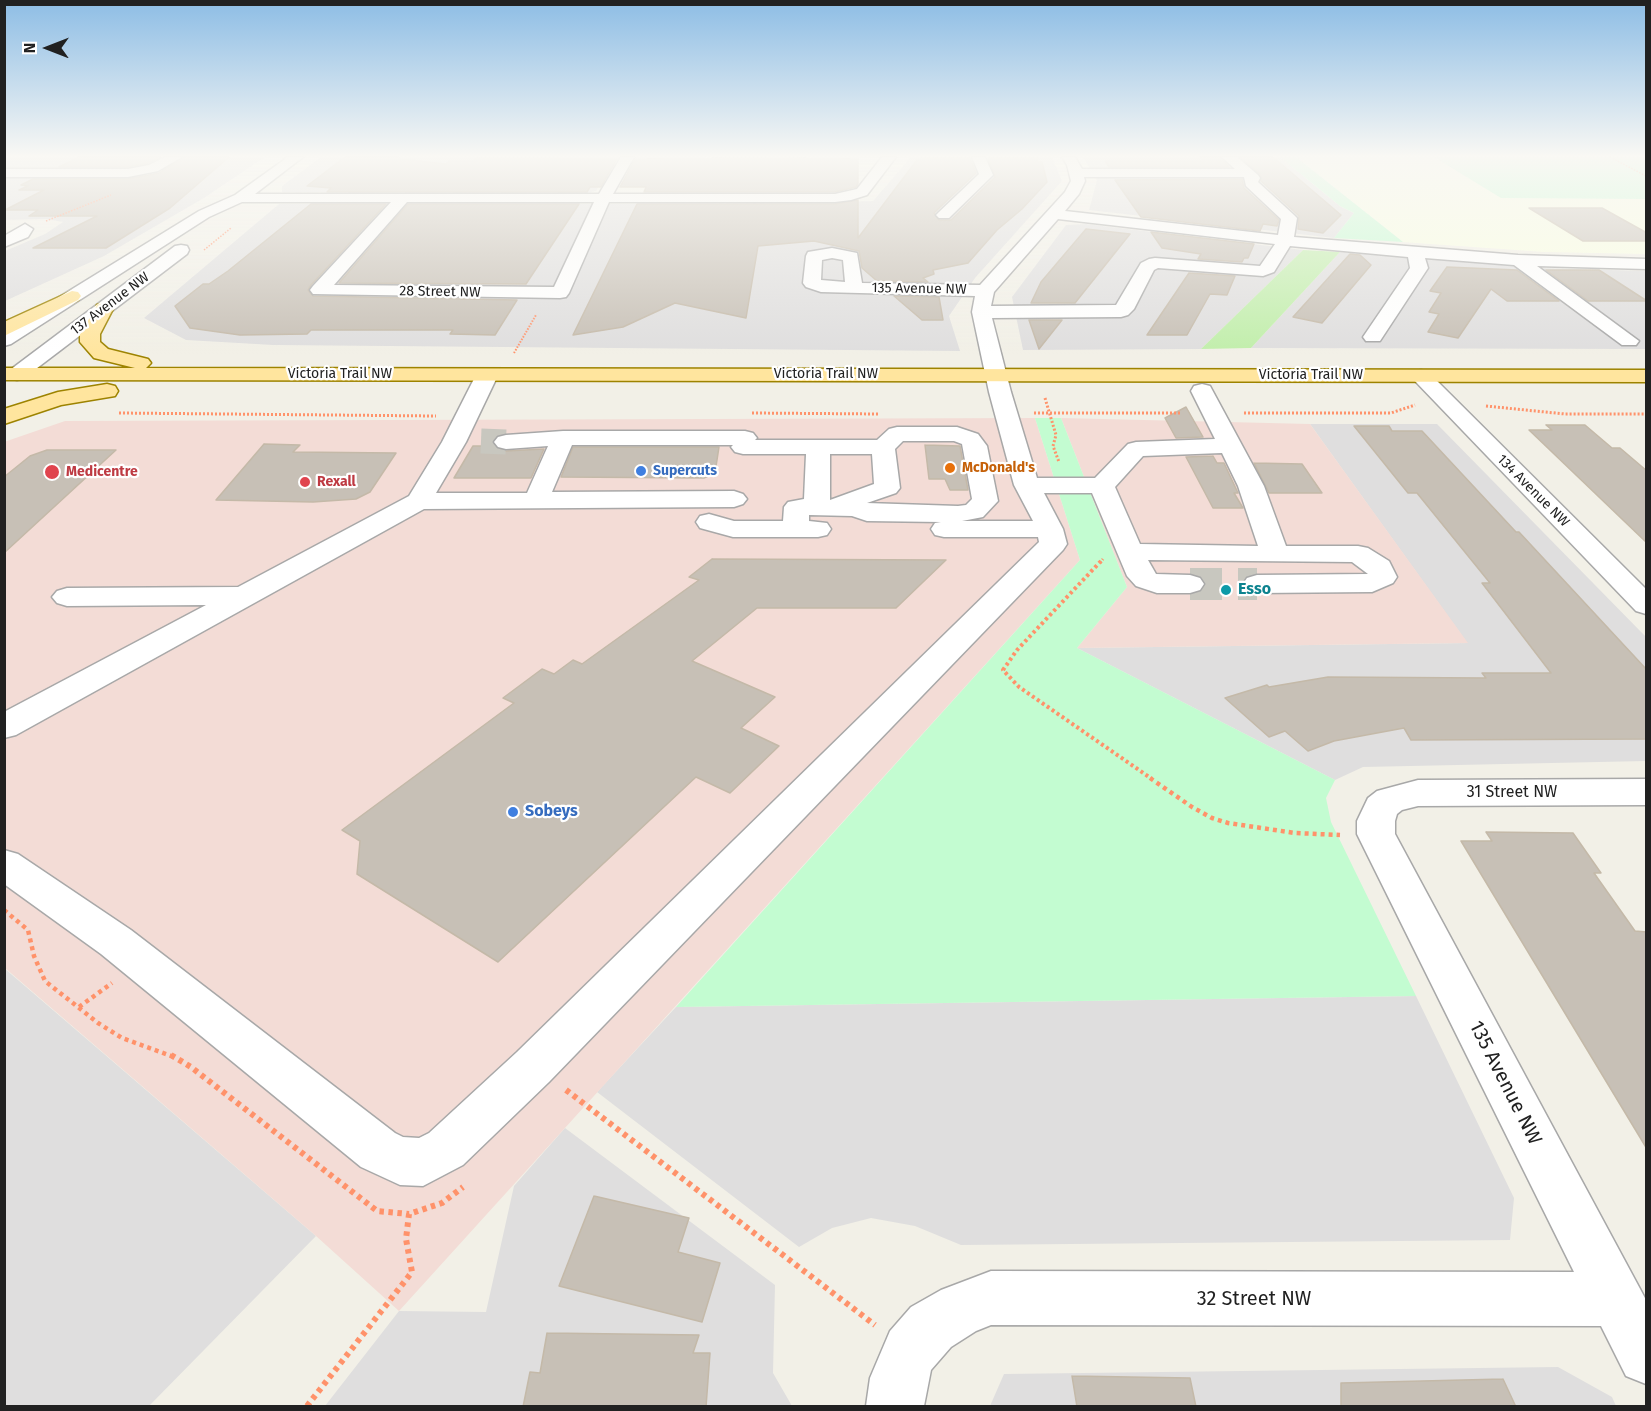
<!DOCTYPE html>
<html>
<head>
<meta charset="utf-8">
<style>
  body { margin:0 }
  #map { position:relative; width:1651px; height:1411px; overflow:hidden; background:#f2f0e7; font-family:"Fira Sans",sans-serif }
  canvas { display:block }
  .frame { position:absolute; inset:0; border:6px solid #212121; pointer-events:none }
  .north { position:absolute; left:18px; top:18px; width:60px; height:60px; -webkit-text-stroke:4px #fff; paint-order:stroke; rotate:270deg; font-size:16px; font-weight:700; line-height:24px; text-align:center; color:#212121 }
  .north::after { content:''; display:block; margin:auto; width:21px; height:27px; background:#212121; clip-path:polygon(50% 0,100% 100%,50% 72%,0 100%) }
</style>
</head>
<body>
<div id="map">
<canvas width="1651" height="1411"></canvas>
<div class="frame"></div>
<div class="north">N</div>
</div>
<script>
const context = document.querySelector('canvas').getContext('2d');
context.lineJoin = 'round';
function paint(path, color) { context.fillStyle = color; context.fill(path, 'evenodd'); }
const shape = rows => new Path2D(rows.map(r => 'M' + r).join(''));
function strokePath(path, color, width, dash) { context.strokeStyle = color; context.lineWidth = width; context.lineCap = dash ? 'butt' : 'round'; context.setLineDash(dash || []); context.stroke(path); }
function write(font, color, halo, rows, align = 'center') {
  context.font = font + ' "Fira Sans",sans-serif'; context.lineWidth = 4.5; context.setLineDash([]); context.textBaseline = 'middle'; context.strokeStyle = halo; context.fillStyle = color; for (const [text, x, y, turn = 0] of rows) {
    context.save(); context.translate(x, y); context.rotate((+turn || 0) * Math.PI / 180); context.textAlign = isNaN(turn) ? turn : align; if (halo) context.strokeText(text, 0, 0); context.fillText(text, 0, 0); context.restore();
  }
}
const residential = shape([
  [5,157,161,157,144,166,130,169,5,169],
  [192,157,265,157,204,198,104,256,5,301,5,251,45,234,63,222,47,219,5,220,5,177,142,177,158,175],
  [321,157,615,157,596,191,587,193,282,192,282,186],
  [911,157,1052,157,1062,181,975,278,949,316,960,351,273,345,186,340,144,318,279,204,711,204,873,201],
  [1083,157,1280,157,1340,206,1354,213,1334,238,1089,210,1097,180],
  [1086,224,1303,250,1201,349,1023,350,1012,297,1066,225],
  [1340,252,1540,268,1646,271,1646,349,1251,348],
  [1310,424,1437,424,1646,637,1646,761,1363,767,1335,780,1077,648,1467,643],
  [4,968,316,1236,149,1406,5,1406],
  [1416,996,1514,1198,1510,1240,961,1245,915,1226,871,1218,832,1228,799,1247,597,1092,676,1007],
  [565,1128,775,1285,773,1373,792,1406,325,1406,399,1311,486,1312,514,1186],
  [1558,1367,1612,1397,1616,1406,990,1406,1004,1374]
]);
const commercial = shape([
  [1035,418,1080,560,399,1311,316,1236,5,968,4,442,65,421],
  [1061,418,1310,424,1468,643,1077,648,1127,587]
]);
const education = shape([
  [1296,157,1434,157,1502,198,1646,199,1646,254,1544,252,1403,242]
]);
const grass = shape([
  [1303,250,1340,252,1251,348,1201,349]
]);
const park = shape([
  [1280,157,1296,157,1403,242,1334,238,1354,213,1340,206],
  [1434,157,1646,157,1646,199,1501,198],
  [1035,418,1061,418,1127,587,1077,648,1335,780,1326,798,1331,822,1416,996,676,1007,1080,560]
]);
const building = shape([
  [79,157,161,157,148,163,128,167,59,167,79,157],
  [184,157,229,157,170,208,106,248,33,248,97,216,29,216,38,210,5,210,44,190,19,190,28,186,21,185,33,179,128,179,159,173,184,157],
  [345,157,399,157,401,159,446,164,449,161,474,161,476,158,617,159,601,187,590,187,587,192,327,192,331,188,307,186,345,157],
  [1200,157,1220,157,1229,167,1109,167,1105,161,1205,161,1200,157],
  [1240,157,1273,157,1341,215,1323,233,1298,229,1299,216,1261,181,1260,174,1240,157],
  [769,158,858,159,858,184,856,187,835,192,644,192,646,187,620,187,635,159,769,158],
  [922,158,970,158,976,173,934,213,939,220,951,220,995,177,988,158,1037,158,1038,162,1042,162,1047,182,1022,209,997,230,968,263,933,270,934,274,923,278,928,282,877,281,862,268,859,251,814,241,758,246,746,318,675,303,623,327,573,335,637,204,835,204,858,200,858,238,917,160,922,160,922,158],
  [1242,179,1244,188,1279,220,1277,226,1263,224,1260,231,1141,217,1115,180,1242,179],
  [311,204,386,204,311,285,308,290,313,296,517,300,495,335,450,334,453,330,311,330,307,334,240,335,190,328,175,306,203,284,209,284,228,271,311,204],
  [408,204,579,204,526,284,339,283,408,204],
  [1529,208,1602,208,1647,233,1647,241,1583,241,1529,208],
  [1086,229,1130,234,1075,303,1031,303,1041,282,1086,229],
  [1151,232,1254,244,1248,258,1244,258,1242,262,1198,259,1201,254,1162,248,1151,232],
  [1350,254,1360,255,1371,265,1322,323,1293,317,1350,254],
  [1447,267,1517,270,1559,301,1507,301,1491,289,1458,338,1428,332,1439,314,1429,312,1441,293,1430,291,1447,267],
  [1546,270,1599,270,1647,301,1588,301,1546,270],
  [1189,273,1235,276,1227,295,1210,294,1187,335,1147,335,1189,273],
  [894,296,939,297,943,320,922,320,894,296],
  [1029,320,1062,320,1039,349,1029,320],
  [1186,407,1203,437,1176,438,1165,418,1186,407],
  [1546,425,1585,425,1612,448,1620,448,1647,471,1647,543,1529,430,1552,430,1546,425],
  [1354,426,1389,426,1392,431,1422,431,1516,532,1519,532,1647,670,1647,739,1411,740,1404,728,1334,741,1308,751,1285,731,1269,737,1225,698,1267,685,1269,687,1328,677,1486,678,1482,673,1551,673,1482,583,1490,583,1417,493,1408,493,1354,426],
  [264,444,300,445,293,452,396,453,370,492,356,499,313,502,216,500,264,444],
  [925,445,960,446,968,490,950,490,945,479,929,479,925,445],
  [473,446,494,446,506,451,544,449,531,478,454,478,473,446],
  [573,447,719,447,715,473,704,478,561,477,573,447],
  [47,450,116,450,4,553,4,477,30,456,47,450],
  [1213,456,1217,463,1224,463,1238,493,1234,493,1243,508,1213,508,1186,457,1213,456],
  [1254,463,1302,464,1322,493,1269,493,1254,463],
  [712,559,946,560,896,608,757,608,692,661,775,697,741,728,779,746,730,793,696,777,498,962,357,874,360,841,342,830,514,703,503,698,542,669,554,674,573,660,582,664,699,580,689,577,712,559],
  [1486,832,1573,833,1601,873,1594,873,1635,931,1647,932,1647,1149,1461,841,1492,841,1486,832],
  [594,1196,689,1218,678,1252,720,1263,702,1322,559,1286,594,1196],
  [547,1333,699,1335,693,1353,710,1353,706,1407,523,1407,530,1372,540,1373,547,1333],
  [1072,1376,1190,1378,1196,1407,1077,1407,1072,1376],
  [1503,1379,1516,1407,1341,1407,1341,1383,1503,1379]
]);
const minorTunnelFar1 = shape([
  [481,441,506,442]
]);
const minorTunnel = shape([
  [1190,584,1257,584]
]);
const pathFar5 = shape([
  [1610,157,1646,176],
  [46,221,111,195],
  [204,250,231,228]
]);
const pathFar4 = shape([
  [514,353,536,315]
]);
const pathFar3 = shape([
  [1045,398,1056,435,1053,446,1059,462],
  [1486,406,1565,414,1646,414],
  [119,413,436,416],
  [752,413,880,414],
  [1034,413,1182,413],
  [1244,413,1391,413,1415,405],
  [1100,563,1103,559]
]);
const pathFar2 = shape([
  [1101,561,1017,650,1003,670,1019,687,1152,779]
]);
const pathFar1 = shape([
  [1150,778,1192,807,1212,818,1228,823,1295,833,1340,835],
  [4,910,28,930,34,956,45,981,98,1023,122,1038,174,1057],
  [79,1007,112,983]
]);
const path = shape([
  [171,1055,191,1067,377,1211,409,1214],
  [566,1090,875,1325],
  [307,1406,412,1272,406,1239,409,1214,442,1203,463,1187]
]);
const minor = shape([
  [165,157,182,157,158,171,128,177,4,177,4,169,128,169,149,165,165,157],
  [288,157,303,157,255,194,599,194,621,157,634,157,613,194,835,194,857,189,882,157,896,157,867,195,851,200,835,202,609,202,569,293,566,297,560,298,313,294,310,290,313,286,391,202,242,202,209,217,11,344,4,346,4,331,199,211,235,195,288,157],
  [407,202,594,202,554,287,334,285,407,202],
  [972,157,985,157,993,175,949,218,939,218,936,215,939,212,979,174,972,157],
  [1062,157,1075,157,1082,169,1235,169,1222,157,1237,157,1258,175,1260,178,1258,182,1294,215,1297,218,1294,237,1518,255,1646,259,1646,269,1537,266,1639,341,1636,345,1622,345,1514,265,1425,258,1428,268,1380,341,1366,341,1363,337,1410,268,1408,257,1290,246,1274,272,1263,276,1158,268,1154,270,1134,309,1128,315,1121,317,992,318,1011,392,1037,478,1095,478,1128,444,1136,442,1215,439,1191,391,1194,386,1202,384,1210,386,1264,486,1286,546,1358,546,1368,548,1389,561,1397,577,1393,583,1372,592,1257,593,1247,590,1243,584,1247,578,1257,575,1368,574,1352,562,1148,560,1156,574,1190,575,1200,578,1204,584,1200,590,1190,593,1157,593,1136,586,1127,576,1092,493,1044,493,1063,529,1067,544,1063,550,549,1082,463,1165,423,1186,400,1185,361,1167,101,954,4,884,4,850,18,854,131,930,395,1133,403,1137,419,1138,429,1133,517,1052,1039,542,1038,537,944,537,935,535,931,529,935,523,941,522,867,521,852,516,809,515,809,521,827,523,831,529,827,535,818,537,733,537,700,528,696,522,700,516,709,514,734,521,783,521,784,507,788,502,804,499,806,454,743,454,735,452,731,447,733,445,572,445,552,492,734,491,743,494,747,499,743,504,734,507,424,509,16,735,4,738,4,712,206,605,67,606,57,603,52,597,57,591,67,588,238,587,409,496,442,442,476,375,480,371,487,369,494,371,498,375,466,442,436,493,527,493,548,446,506,449,498,447,494,442,498,437,506,435,563,431,745,431,753,433,757,438,755,440,877,440,889,429,897,427,957,427,978,434,987,446,998,501,983,517,962,521,1033,521,1014,485,989,392,972,312,975,296,821,292,806,287,803,283,806,256,808,252,832,248,857,253,862,283,980,285,1065,192,1071,181,1067,165,1062,157],
  [1084,177,1244,177,1246,186,1281,219,1278,235,1065,211,1079,194,1085,181,1084,177],
  [1058,219,1275,244,1260,266,1155,258,1149,259,1141,263,1116,305,991,306,994,292,1058,219],
  [832,258,843,260,845,282,821,280,822,260,832,258],
  [903,441,954,441,962,444,972,499,966,505,958,506,867,503,896,493,900,488,895,449,903,441],
  [1222,453,1238,486,1258,546,1140,544,1115,487,1143,456,1222,453],
  [830,454,872,454,874,484,830,500,830,454],
  [25,224,33,229,28,237,4,247,4,236,25,224],
  [181,245,187,246,189,250,187,254,24,378,17,380,10,378,6,374,10,370,175,246,181,245],
  [1421,370,1428,372,1646,589,1646,614,1636,611,1414,380,1410,376,1414,372,1421,370],
  [1646,779,1646,805,1418,806,1402,810,1397,814,1395,821,1395,834,1646,1300,1646,1384,1626,1376,1601,1326,991,1325,976,1331,951,1347,931,1370,924,1406,866,1406,870,1378,890,1331,911,1307,941,1290,991,1271,1574,1272,1357,834,1357,821,1368,798,1377,791,1418,780,1646,779]
]);
const major = shape([
  [72,291,78,292,81,296,78,300,4,336,4,322,72,291],
  [104,303,111,305,113,309,100,334,100,342,108,349,148,359,151,363,146,368,1646,370,1646,382,4,380,4,368,135,368,94,358,80,342,80,334,95,309,97,305,104,303],
  [107,384,115,386,118,391,115,396,61,405,4,424,4,409,58,392,107,384]
]);
const markers = [
  [950,468,6,"#e8710a"],
  [641,471,6,"#3f7fe0"],
  [52,472,8,"#e0444e"],
  [305,482,6,"#e0444e"],
  [1226,590,6,"#0f9aa8"],
  [513,812,6,"#3f7fe0"]
];
const farStreetnames = [
  ["135 Avenue NW",919,289,1],
  ["28 Street NW",440,292,1],
  ["137 Avenue NW",110,304,-37],
  ["Victoria Trail NW",340,374],
  ["Victoria Trail NW",826,374],
  ["Victoria Trail NW",1311,375],
  ["134 Avenue NW",1533,491,45]
];
const farFoodnames = [
  ["McDonald's",962,468]
];
const farShopnames = [
  ["Supercuts",653,471]
];
const farHealthnames = [
  ["Medicentre",66,472],
  ["Rexall",317,482]
];
const cultureNames = [
  ["Esso",1238,590]
];
const streetNames = [
  ["31 Street NW",1512,793]
];
const shopNames = [
  ["Sobeys",525,812]
];
const nearStreetnames = [
  ["135 Avenue NW",1505,1083,63],
  ["32 Street NW",1254,1299]
];
paint(residential, '#dfdede');
paint(commercial, '#f3dcd6');
paint(education, '#faffe2');
paint(grass, '#c1eeab');
paint(park, '#c3fcd1');
paint(building, '#c7c0b6');
strokePath(building, '#c4b9a8', 1.5);
strokePath(minorTunnelFar1, '#c8c7bf', 25, [25, 12]);
strokePath(minorTunnel, '#c8c7bf', 32, [32, 16]);
strokePath(minor, '#a8a8a8', 3);
strokePath(major, '#9d8300', 3);
strokePath(pathFar5, '#ff926a', 1.5, [1.5, 1.5]);
strokePath(pathFar4, '#ff926a', 2, [1.5, 1.5]);
strokePath(pathFar3, '#ff926a', 3, [2, 2]);
strokePath(pathFar2, '#ff926a', 4, [3, 3]);
strokePath(pathFar1, '#ff926a', 4.5, [4, 4]);
strokePath(path, '#ff926a', 6, [4.5, 4.5]);
paint(minor, '#fff');
paint(major, '#ffe59e');
const sky = context.createLinearGradient(0, 0, 0, 354);
sky.addColorStop(0, '#8dbde5');
sky.addColorStop(0.44, '#f9f8f4');
sky.addColorStop(1, '#f9f8f400');
context.fillStyle = sky;
context.fillRect(0, 0, 1651, 354);
for (const [x, y, r, color] of markers) { const dot = new Path2D(); dot.arc(x, y, r, 0, 2 * Math.PI); context.fillStyle = color; context.fill(dot); strokePath(dot, '#fff', 2); }
write('14px', '#212121', '#fff', farStreetnames);
write('bold 14px', '#c56008', '#fff', farFoodnames, 'left');
write('bold 14px', '#366cbe', '#fff', farShopnames, 'left');
write('bold 14px', '#be3a42', '#fff', farHealthnames, 'left');
write('bold 16px', '#0d838f', '#fff', cultureNames, 'left');
write('16px', '#212121', '#fff', streetNames);
write('bold 16px', '#366cbe', '#fff', shopNames, 'left');
write('20px', '#212121', '#fff', nearStreetnames);
</script>
</body>
</html>
